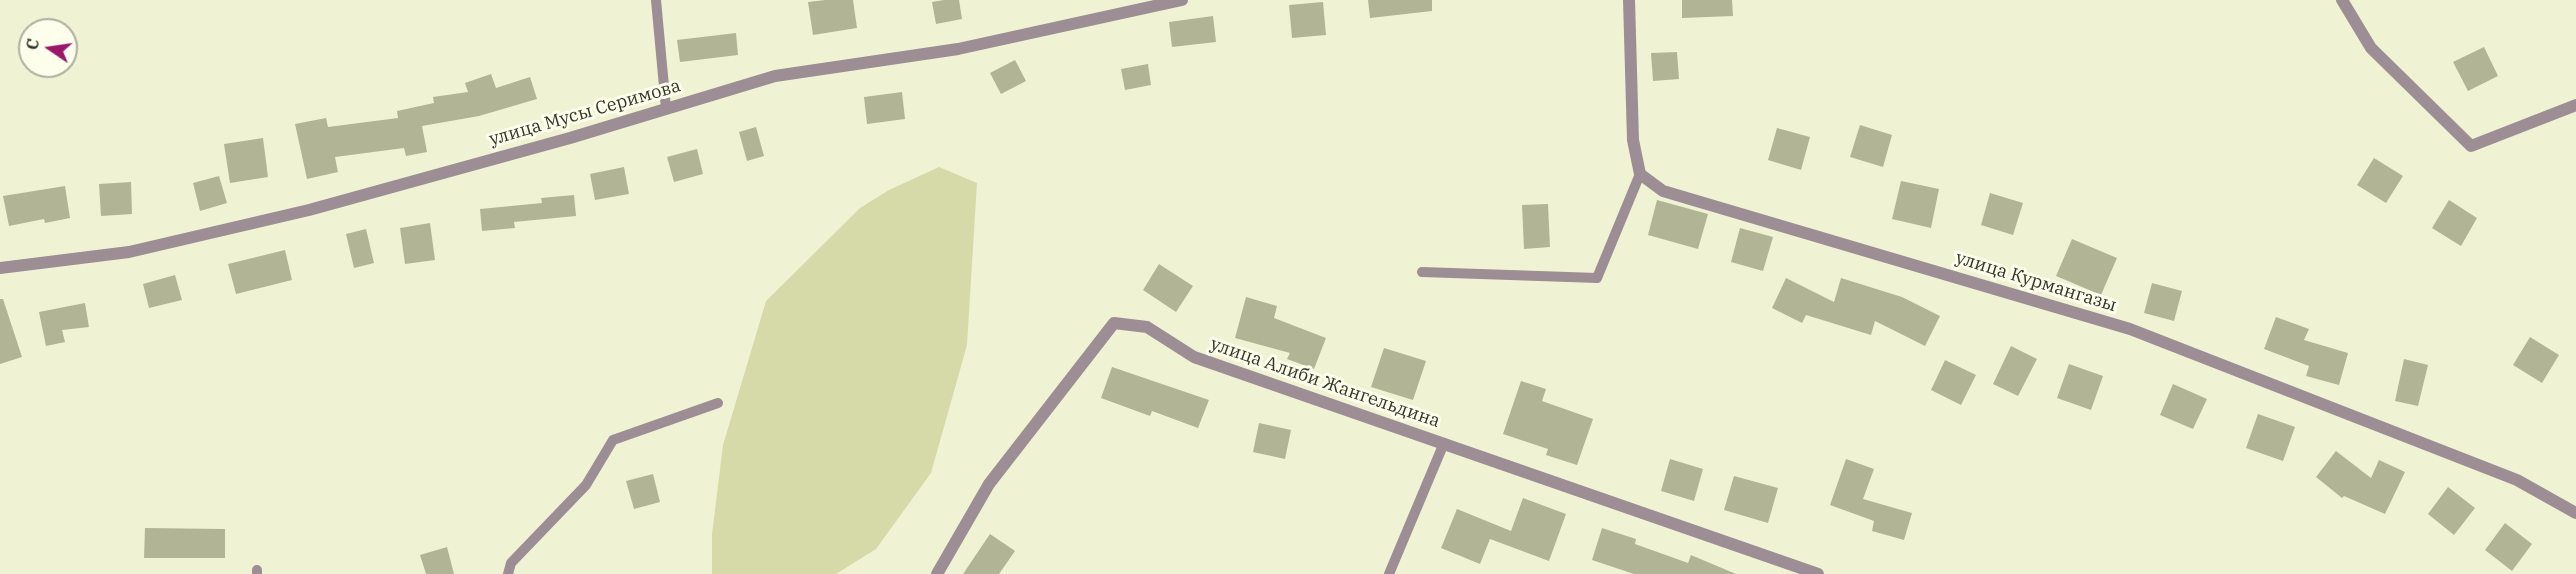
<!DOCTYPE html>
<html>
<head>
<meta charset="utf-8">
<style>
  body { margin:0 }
  #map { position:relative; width:2576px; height:574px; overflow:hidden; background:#f0f3d3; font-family:"IBM Plex Serif",serif }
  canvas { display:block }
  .north { position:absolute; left:18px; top:18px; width:60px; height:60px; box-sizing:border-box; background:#fdffec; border:2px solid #adae9e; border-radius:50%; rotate:283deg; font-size:16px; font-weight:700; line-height:24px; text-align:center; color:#343529 }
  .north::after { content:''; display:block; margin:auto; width:21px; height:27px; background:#9b1669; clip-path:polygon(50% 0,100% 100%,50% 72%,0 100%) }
</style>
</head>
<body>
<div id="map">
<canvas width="2576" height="574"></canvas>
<div class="north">С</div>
</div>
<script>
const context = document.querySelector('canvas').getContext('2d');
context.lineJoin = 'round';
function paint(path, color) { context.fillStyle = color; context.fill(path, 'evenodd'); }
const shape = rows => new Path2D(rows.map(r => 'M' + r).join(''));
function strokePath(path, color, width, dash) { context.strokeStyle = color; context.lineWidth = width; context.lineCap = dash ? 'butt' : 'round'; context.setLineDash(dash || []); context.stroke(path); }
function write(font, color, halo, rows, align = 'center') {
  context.font = font + ' "IBM Plex Serif",serif'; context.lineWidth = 6; context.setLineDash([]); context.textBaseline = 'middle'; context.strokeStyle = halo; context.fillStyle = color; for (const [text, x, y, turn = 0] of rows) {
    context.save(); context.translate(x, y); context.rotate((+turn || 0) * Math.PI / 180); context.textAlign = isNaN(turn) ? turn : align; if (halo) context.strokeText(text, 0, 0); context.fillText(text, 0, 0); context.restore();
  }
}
const green = shape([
  [939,167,977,183,967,345,931,473,876,549,836,574,712,574,712,534,723,445,766,301,860,208,889,190]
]);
const building = shape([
  [825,0,853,0,857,28,813,35,808,2],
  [944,0,959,0,962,19,936,24,932,2],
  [1368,0,1432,0,1432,11,1370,18],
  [1682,0,1732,0,1733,16,1682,18],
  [1323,2,1326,35,1292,38,1289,5],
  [1213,16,1216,42,1172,47,1169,22],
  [736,33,738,55,680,62,677,40],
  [2484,47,2498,76,2468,91,2453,62],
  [1677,52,1679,79,1653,81,1651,53],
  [1015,60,1026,81,1001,94,990,73],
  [1148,64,1151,85,1125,90,1121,69],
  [491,74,496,88,530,77,537,99,479,116,422,126,427,152,406,156,404,148,335,157,338,172,307,179,295,124,326,118,328,127,398,118,397,111,434,103,433,97,468,92,465,83],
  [902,92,905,119,867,124,864,97],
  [1860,125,1892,135,1883,167,1850,157],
  [756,127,764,156,747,161,739,132],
  [1777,128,1810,137,1801,170,1768,160],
  [263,138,268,177,230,183,224,144],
  [697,149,703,174,674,182,667,157],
  [2374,158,2403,176,2386,203,2357,185],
  [624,167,629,194,595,200,590,174],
  [219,176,227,203,200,211,193,183],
  [1901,181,1939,189,1931,228,1892,219],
  [131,182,132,214,101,216,99,184],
  [65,186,70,218,45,223,44,219,9,226,3,196],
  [1990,193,2023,203,2013,235,1981,225],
  [574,195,576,216,514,222,515,228,482,231,480,209,542,203,541,198],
  [1657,200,1708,214,1698,249,1648,235],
  [2449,200,2477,218,2461,246,2432,228],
  [1548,204,1550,247,1524,249,1522,205],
  [430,223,435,260,405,264,400,228],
  [1740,228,1773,237,1763,271,1731,262],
  [366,229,374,263,354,268,346,234],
  [2072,239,2117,258,2101,295,2056,276],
  [285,250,292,280,236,294,228,264],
  [1159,264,1193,286,1176,312,1143,290],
  [175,275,182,300,149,308,143,284],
  [1786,278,1834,302,1841,278,1902,297,1940,316,1925,346,1875,321,1871,335,1806,315,1802,323,1772,308],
  [2152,283,2182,291,2174,321,2144,313],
  [1246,297,1277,306,1274,318,1326,338,1314,369,1287,359,1290,353,1235,338],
  [0,299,3,299,22,357,0,364],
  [85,303,89,327,62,330,65,342,46,346,39,312],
  [2276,317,2309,329,2304,340,2348,353,2339,385,2306,376,2309,366,2264,349],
  [2530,337,2559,355,2542,383,2513,365],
  [2011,346,2037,359,2018,396,1993,384],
  [1384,348,1426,361,1413,400,1371,387],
  [2404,359,2428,365,2418,406,2395,401],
  [1945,360,1976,375,1961,405,1931,390],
  [2069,364,2103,376,2091,410,2057,398],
  [1112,367,1209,400,1198,428,1152,411,1150,416,1101,398],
  [1521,381,1546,389,1542,401,1593,419,1577,465,1546,455,1548,449,1503,434],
  [2173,384,2207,399,2193,429,2160,415],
  [2258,414,2295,427,2283,461,2246,448],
  [1259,423,1291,430,1285,459,1253,452],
  [2336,451,2371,478,2379,460,2405,472,2385,514,2344,496,2342,498,2316,477],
  [1670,459,1703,469,1694,501,1661,491],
  [1846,459,1874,469,1863,499,1912,513,1904,540,1872,531,1874,521,1830,505],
  [653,474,660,502,634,509,626,481],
  [1734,476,1778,488,1768,523,1724,510],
  [2448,487,2475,508,2454,535,2428,514],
  [1523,498,1566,514,1549,561,1490,539,1480,564,1441,548,1457,509,1511,531],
  [2505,523,2532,544,2512,571,2485,550],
  [145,528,225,529,225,558,144,558],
  [1602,528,1636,539,1635,544,1688,563,1691,555,1736,574,1634,574,1592,560],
  [990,534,1015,551,999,574,963,574],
  [447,547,454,574,426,574,420,555]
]);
const lane = shape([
  [656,0,666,108],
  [1422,272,1597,278,1640,174],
  [257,570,257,574],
  [508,574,511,563,586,485,613,440,718,403],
  [1389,574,1444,443]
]);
const street = shape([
  [1629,0,1633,140,1640,174,1663,191,2130,329,2517,480,2576,513],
  [2342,0,2371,48,2471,146,2576,105],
  [0,268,129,252,309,210,570,138,775,76,958,49,1182,0],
  [937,574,989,484,1114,323,1147,327,1194,357,1818,574]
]);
const streetNames = [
  ["улица Мусы Серимова",585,113,-16],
  ["улица Курмангазы",2036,282,17],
  ["улица Алиби Жангельдина",1325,383,19]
];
paint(green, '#d6daa9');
paint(building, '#b2b496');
strokePath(lane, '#9c8e94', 10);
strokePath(street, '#9c8e94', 12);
write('18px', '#343529', '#fdffec', streetNames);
</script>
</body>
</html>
